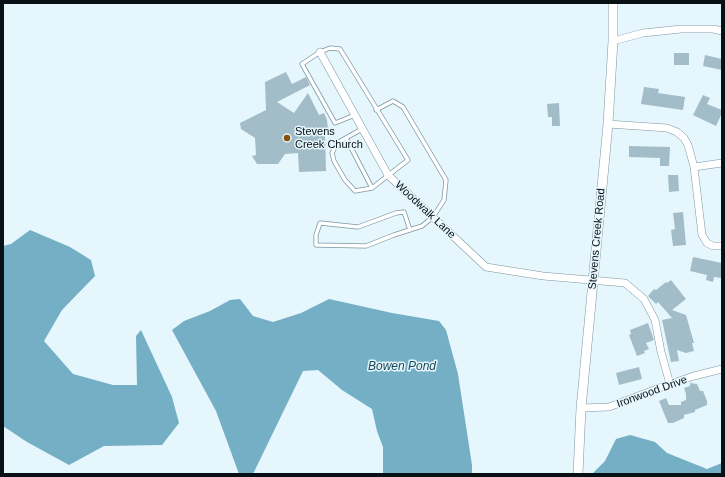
<!DOCTYPE html>
<html>
<head>
<meta charset="utf-8">
<style>
  body { margin:0 }
  #map { position:relative; width:725px; height:477px; overflow:hidden; background:#e5f6fc; font-family:Helvetica,sans-serif }
  canvas { display:block }
  .frame { position:absolute; inset:0; border:4px solid #071014; pointer-events:none }
</style>
</head>
<body>
<div id="map">
<canvas width="725" height="477"></canvas>
<div class="frame"></div>
</div>
<script>
const context = document.querySelector('canvas').getContext('2d');
context.lineJoin = 'round';
function paint(path, color) { context.fillStyle = color; context.fill(path, 'evenodd'); }
const shape = rows => new Path2D(rows.map(r => 'M' + r).join(''));
function strokePath(path, color, width, dash) { context.strokeStyle = color; context.lineWidth = width; context.lineCap = dash ? 'butt' : 'round'; context.setLineDash(dash || []); context.stroke(path); }
function write(font, color, halo, rows, align = 'center') {
  context.font = font + ' Helvetica,sans-serif'; context.lineWidth = 3; context.setLineDash([]); context.textBaseline = 'middle'; context.strokeStyle = halo; context.fillStyle = color; for (const [text, x, y, turn = 0] of rows) {
    context.save(); context.translate(x, y); context.rotate((+turn || 0) * Math.PI / 180); context.textAlign = isNaN(turn) ? turn : align; if (halo) context.strokeText(text, 0, 0); context.fillText(text, 0, 0); context.restore();
  }
}
const water = shape([
  [30,230,70,247,91,260,95,276,62,310,44,341,73,374,113,385,137,385,136,336,141,330,172,397,179,423,162,445,104,446,69,465,27,442,3,426,3,246,11,244],
  [240,299,253,316,273,322,301,313,329,299,392,313,439,321,446,330,458,374,472,465,472,474,383,474,383,447,377,431,372,409,342,390,318,370,303,371,253,474,239,474,216,411,172,330,184,321,210,311,230,300],
  [630,435,655,442,667,453,707,469,722,463,722,474,592,474,605,461,616,439]
]);
const building = shape([
  [674,53,689,53,689,65,674,65],
  [705,55,722,59,722,70,703,66],
  [286,72,292,84,306,77,310,85,277,102,294,113,308,93,319,115,324,113,327,120,328,129,325,131,326,171,299,172,298,153,285,154,278,164,257,164,252,156,256,155,255,138,241,129,240,123,266,110,265,82],
  [644,87,659,89,658,93,685,97,683,110,641,104],
  [703,95,710,98,707,104,722,110,722,113,716,126,693,115],
  [559,103,560,126,552,126,552,117,548,117,547,104],
  [629,146,670,147,669,166,660,166,660,158,629,157],
  [668,175,678,175,679,191,669,192],
  [683,212,686,245,673,246,671,230,675,229,673,213],
  [693,257,722,263,722,278,714,277,713,282,706,280,707,275,690,271],
  [671,280,686,299,672,310,686,315,694,343,692,343,694,351,686,353,677,350,679,361,671,362,662,320,672,318,658,302,656,304,648,296,654,289,656,290,666,282,667,283],
  [648,323,654,340,646,343,649,349,644,351,645,353,637,356,629,335,631,334,630,330],
  [639,367,642,379,619,385,616,373],
  [690,383,697,384,700,391,703,391,707,401,707,405,695,410,695,412,684,415,684,418,673,423,668,423,659,401,666,398,669,405,681,405,681,402,686,400,686,394,684,388,690,386]
]);
const service = shape([
  [376,110,393,101,403,107,446,180,444,200,433,217,422,226,394,235,366,246,316,245,316,235,320,223,358,227,396,213,404,212,410,230],
  [355,115,335,123,302,64,320,52,330,48,340,49,408,160,372,188,355,191,345,180,334,161,332,153,337,143,362,129],
  [346,138,372,188]
]);
const minor = shape([
  [613,41,643,33,681,29,713,29,722,31],
  [320,52,388,175,486,267,543,276,625,283,644,299,655,320,661,352,670,384],
  [608,124,667,128,677,132,684,138,688,145,694,167,702,235,707,243,713,246,722,246],
  [694,167,722,163],
  [581,408,609,407,670,384,694,376,722,369]
]);
const tertiary = shape([
  [578,474,581,408,608,124,613,41,613,3]
]);
const markers = [
  [287,138,4,"#8b4f0c"]
];
const poiNames = [
  ["Stevens",295,132],
  ["Creek Church",295,145]
];
const streetNames = [
  ["Woodwalk Lane",425,210,43],
  ["Stevens Creek Road",597,239,-85],
  ["Ironwood Drive",652,392,-20]
];
const waterNames = [
  ["Bowen Pond",402,367]
];
paint(water, '#74afc5');
paint(building, '#a2bdc8');
strokePath(service, '#7c96a1', 5);
strokePath(minor, '#7c96a1', 8);
strokePath(tertiary, '#7c96a1', 10);
strokePath(service, '#fff', 3.5);
strokePath(minor, '#fff', 7);
strokePath(tertiary, '#fff', 9);
for (const [x, y, r, color] of markers) { const dot = new Path2D(); dot.arc(x, y, r, 0, 2 * Math.PI); context.fillStyle = color; context.fill(dot); strokePath(dot, '#e5f6fc', 1.5); }
write('11px', '#071014', '#e5f6fc', poiNames, 'left');
write('11px', '#071014', '#e5f6fc', streetNames);
write('italic 12px', '#18495a', '#e5f6fc', waterNames);
</script>
</body>
</html>
